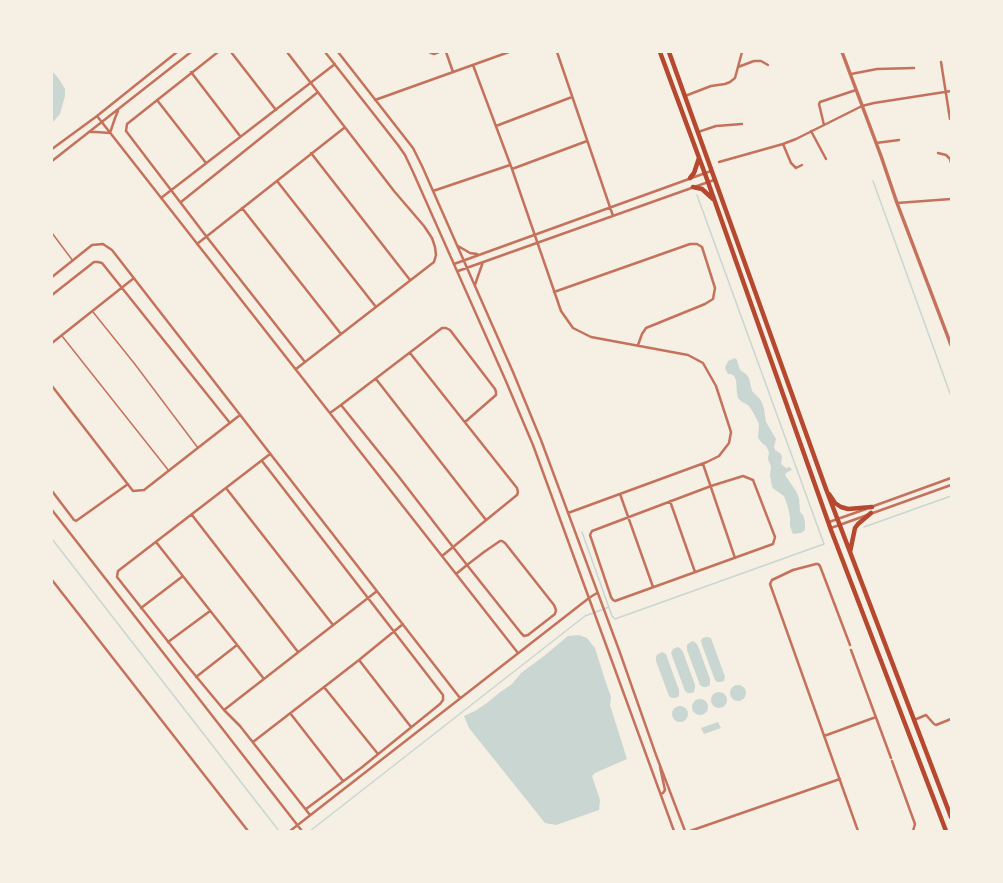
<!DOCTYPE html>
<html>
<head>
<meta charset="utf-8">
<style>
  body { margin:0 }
  #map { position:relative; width:1003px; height:883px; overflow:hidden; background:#f6efe4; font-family:"Roboto Condensed",sans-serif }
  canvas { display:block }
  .frame { position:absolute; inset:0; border:53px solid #f6efe4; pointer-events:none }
</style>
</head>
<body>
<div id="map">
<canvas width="1003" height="883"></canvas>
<div class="frame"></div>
</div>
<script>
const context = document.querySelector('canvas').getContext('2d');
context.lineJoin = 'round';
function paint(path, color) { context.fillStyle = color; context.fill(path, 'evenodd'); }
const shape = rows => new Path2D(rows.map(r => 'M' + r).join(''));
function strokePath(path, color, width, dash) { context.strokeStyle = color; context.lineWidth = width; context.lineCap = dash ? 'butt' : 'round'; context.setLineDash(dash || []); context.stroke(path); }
const water = shape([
  [52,71,59,79,65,89,65,96,60,114,52,123],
  [735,358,737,360,740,370,746,374,749,378,752,391,760,399,762,403,764,409,766,422,776,439,774,447,775,450,781,454,782,457,781,464,786,468,790,467,792,470,786,473,785,475,796,491,799,498,800,512,803,515,805,522,805,530,801,533,793,534,790,526,790,517,788,507,784,496,774,489,772,487,770,475,771,467,768,459,769,452,766,446,763,444,758,438,759,424,753,412,748,405,742,402,738,398,737,393,736,380,734,376,731,374,728,374,725,368,728,361],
  [579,635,587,638,595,648,605,680,611,697,610,705,627,759,595,773,592,776,600,800,599,810,556,825,545,823,469,728,464,716,475,711,487,703,499,693,512,684,521,673,544,656,568,636],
  [707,637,711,638,712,641,724,674,725,676,724,681,720,682,717,682,715,680,702,645,701,640,703,638],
  [693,641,696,643,698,646,710,679,710,684,709,686,706,687,703,687,700,685,687,650,687,645,689,643],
  [678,647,681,649,683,652,695,685,695,687,694,692,691,693,688,693,685,691,671,653,673,649],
  [662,652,666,654,667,657,679,690,679,695,678,697,675,698,672,698,669,696,656,661,656,656,658,654],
  '730 693a8 8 0 1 1 16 0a8 8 0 1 1-16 0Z',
  '711 700a8 8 0 1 1 16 0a8 8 0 1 1-16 0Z',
  '692 707a8 8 0 1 1 16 0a8 8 0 1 1-16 0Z',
  '672 714a8 8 0 1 1 16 0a8 8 0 1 1-16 0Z',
  [718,722,721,728,704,734,701,728]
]);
const stream = shape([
  [873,181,951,396],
  [864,527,951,496],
  [582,532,612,616,615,619,824,544,697,195],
  [52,539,279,831],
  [310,831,585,616,609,607]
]);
const service = shape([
  [52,233,73,261],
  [93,312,134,363,198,448],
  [62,336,169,471]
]);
const minor = shape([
  [218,52,127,124,126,131,206,236,305,362],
  [231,52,276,110],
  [287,52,394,191,424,226,432,238,435,247,436,255,434,262,296,369],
  [325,52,398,145,405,155,413,172,505,379,533,445,674,831],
  [338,52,413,148,422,166,513,372,541,440,619,650,656,755,685,831],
  [429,52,431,53,434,54,439,52],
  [446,52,453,72],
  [557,52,613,216],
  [941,62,950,119],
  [473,65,512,169,561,311,573,328,591,337,688,355,703,363,716,386,731,432,729,443,719,456,707,462,568,513],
  [738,67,754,61,761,61,768,65],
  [191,72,240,136],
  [851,74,877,69,914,68],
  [685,96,711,86,725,84,730,82,735,78,742,52],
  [157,100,206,163],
  [375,100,509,52],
  [97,116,518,653],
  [824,125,819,104,820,102,856,90],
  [496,126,572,97],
  [811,131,826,159],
  [89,132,96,132,110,133],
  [698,132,716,126,742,124],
  [110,133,115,118,118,111],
  [876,143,899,140],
  [783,144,791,163,796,168,802,165],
  [52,149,97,116,177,52],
  [311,153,410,280],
  [938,153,946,155,950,159,951,163],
  [52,161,191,52],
  [719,162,783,144,796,139,862,106,874,103,951,91],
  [512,169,587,141],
  [277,181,376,307],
  [433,191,510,165],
  [161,198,335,64],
  [181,202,318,92],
  [897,203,951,199],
  [242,208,341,334],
  [197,244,344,128],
  [458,246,470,253,477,254],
  [454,264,711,171],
  [458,271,714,180],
  [52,277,92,245,103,244,112,250,460,698],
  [475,285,478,276,483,262],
  [554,292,690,244,697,244,702,247,715,288,713,299,705,304,646,328,642,334,638,345],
  [52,295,94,262,98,262,102,263,230,423],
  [52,343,134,278],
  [410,353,517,488,518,492,517,495,442,556],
  [376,379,486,520],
  [52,386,133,491,144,490,240,415],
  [330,413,341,405],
  [270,454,118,571,117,577,185,663,224,710,240,726,310,815],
  [262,461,443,695,443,700,440,704,361,768,306,809],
  [703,464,735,558],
  [743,476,753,480,775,537,773,544,615,601,613,600,611,597,590,535,592,531,711,486,743,476],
  [226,488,333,625],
  [52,491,74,520,76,521,128,484],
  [620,494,653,587],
  [670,501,695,572],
  [871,507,951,478],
  [52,510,302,831],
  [192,515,298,652],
  [829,522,866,509],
  [831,528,951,485],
  [156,542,264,679],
  [456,574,467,565,484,552,500,541,502,541,505,543,554,605,556,610,555,614,528,635,524,636,521,633,467,565,453,547,399,477,341,405,442,328,446,328,450,330,495,389,496,392,496,395,465,422],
  [52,580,248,831],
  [141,608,183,576],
  [168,642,210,611],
  [850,645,820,566,818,564,816,564,793,570,772,580,770,584,858,831],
  [851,650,891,758],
  [359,660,411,727],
  [196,677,237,645],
  [324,687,378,754],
  [224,710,377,591],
  [290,713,343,781],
  [914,720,926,715,934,724,936,725,951,719],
  [824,736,876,717],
  [253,742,359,660,403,624],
  [892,761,915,824,913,831],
  [660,767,665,790,663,793,661,794],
  [290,831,589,598,597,593],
  [690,831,840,779]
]);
const tertiary = shape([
  [842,52,881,156,897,203,951,345]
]);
const trunk = shape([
  [660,52,708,182,831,530,946,831],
  [669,52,826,489,951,817],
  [690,178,694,173,699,158],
  [693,187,702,189,713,199],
  [829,494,835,503,841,507,848,509,872,507],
  [850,552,855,528,858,524,871,513]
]);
paint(water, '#c9d6d2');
strokePath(stream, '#c9d6d2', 1.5);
strokePath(service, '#c5725c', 1.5);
strokePath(minor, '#c5725c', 2.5);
strokePath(tertiary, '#c5725c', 3.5);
strokePath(trunk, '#b5482f', 4.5);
</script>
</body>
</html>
